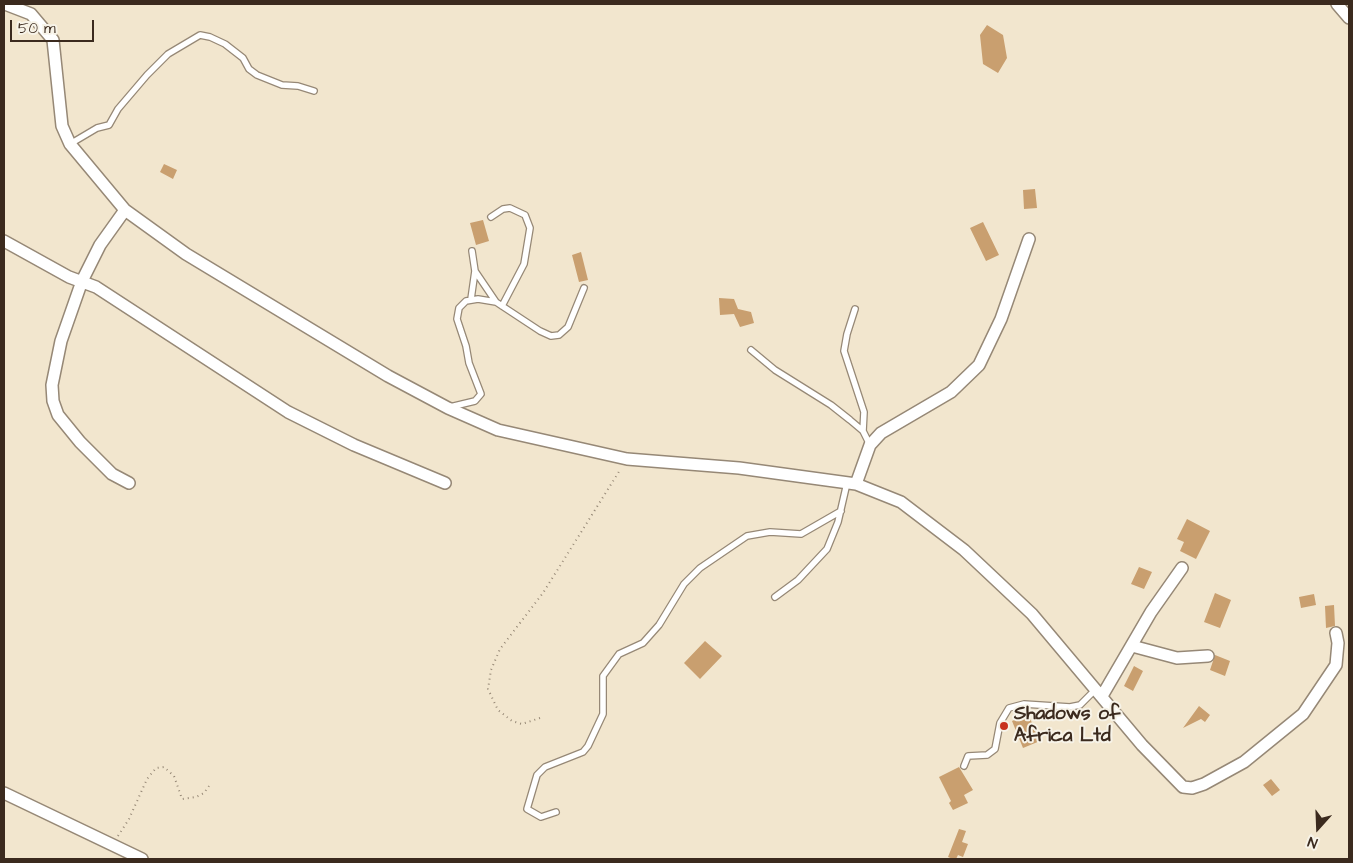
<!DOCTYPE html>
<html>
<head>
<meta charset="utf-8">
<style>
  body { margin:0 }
  #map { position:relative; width:1353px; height:863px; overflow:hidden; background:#f2e6ce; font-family:"Architects Daughter",sans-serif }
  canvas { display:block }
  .frame { position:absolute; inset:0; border:5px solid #3b2a1e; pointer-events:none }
  .north { position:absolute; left:1293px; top:803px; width:50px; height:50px; -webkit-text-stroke:4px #f7f3e8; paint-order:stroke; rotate:200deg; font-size:14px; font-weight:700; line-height:20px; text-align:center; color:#3b2a1e }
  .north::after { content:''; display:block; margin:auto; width:18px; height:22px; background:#3b2a1e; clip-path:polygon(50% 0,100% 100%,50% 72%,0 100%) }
  .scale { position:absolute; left:10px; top:20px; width:84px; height:22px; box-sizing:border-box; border:2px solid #3b2a1e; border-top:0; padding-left:6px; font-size:15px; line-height:18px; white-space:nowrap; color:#3b2a1e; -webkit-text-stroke:4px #f7f3e8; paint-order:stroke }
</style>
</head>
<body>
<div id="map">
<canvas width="1353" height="863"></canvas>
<div class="frame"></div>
<div class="north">N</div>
<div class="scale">50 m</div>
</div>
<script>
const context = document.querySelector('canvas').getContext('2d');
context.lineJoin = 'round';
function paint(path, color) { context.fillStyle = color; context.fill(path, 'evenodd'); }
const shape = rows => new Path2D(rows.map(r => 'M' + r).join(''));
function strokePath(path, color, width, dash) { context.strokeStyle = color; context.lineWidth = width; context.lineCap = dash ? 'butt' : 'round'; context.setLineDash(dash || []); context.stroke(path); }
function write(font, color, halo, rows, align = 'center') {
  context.font = font + ' "Architects Daughter",sans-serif'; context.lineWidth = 4; context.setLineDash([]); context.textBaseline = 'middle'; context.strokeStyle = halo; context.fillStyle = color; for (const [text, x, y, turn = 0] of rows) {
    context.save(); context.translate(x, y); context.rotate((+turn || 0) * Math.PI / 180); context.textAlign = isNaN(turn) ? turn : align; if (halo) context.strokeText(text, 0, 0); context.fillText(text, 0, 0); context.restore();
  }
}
const building = shape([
  [987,25,1003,35,1007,58,998,73,983,64,980,35],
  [164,164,177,170,173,179,160,172],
  [1035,189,1037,208,1024,209,1023,190],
  [483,220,489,241,476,245,470,223],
  [983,222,999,255,986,261,970,228],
  [581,252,588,280,579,282,572,255],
  [719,298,734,299,738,309,751,312,754,323,740,327,734,314,720,315],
  [1187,519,1210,531,1196,559,1180,551,1184,542,1177,539],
  [1139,567,1152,572,1144,589,1131,584],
  [1215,593,1231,600,1220,628,1204,622],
  [1314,594,1316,605,1301,608,1299,597],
  [1334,605,1335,626,1326,628,1325,606],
  [705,641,722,656,700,679,684,663],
  [1215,655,1230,661,1225,676,1210,670],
  [1134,666,1143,671,1133,691,1124,686],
  [1199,706,1210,715,1205,722,1201,719,1183,728],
  [1028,714,1040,741,1023,748,1012,721],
  [959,767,973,790,964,795,968,803,953,810,949,803,951,801,939,777],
  [1271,779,1280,790,1272,796,1263,785],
  [959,829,966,831,962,842,968,844,963,857,958,855,956,859,953,859,948,857]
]);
const path = shape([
  [540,718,522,724,512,721,498,710,488,689,491,670,500,649,543,593,620,470],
  [118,836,129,819,147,779,156,768,164,767,174,776,182,799,196,797,204,793,209,786]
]);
const lane = shape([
  [70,144,97,128,109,125,118,109,147,75,168,54,200,35,210,37,225,44,243,58,249,69,257,75,282,85,298,86,314,91],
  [491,217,503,209,510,208,525,215,530,228,524,264,502,306],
  [475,271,496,302],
  [471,299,475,271,472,251],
  [855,309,847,334,844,351,864,412,863,431],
  [751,350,775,370,831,405,850,420,863,431,870,445],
  [450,407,475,401,481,394,469,363,466,346,457,319,459,308,466,301,478,299,496,302,540,331,551,336,559,335,568,327,584,288],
  [775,597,798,580,827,549,838,522,847,483],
  [964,766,968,756,987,755,995,749,1000,723,1009,708,1024,704,1070,707,1080,705,1096,689],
  [556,812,541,817,527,809,537,775,545,767,583,752,588,746,603,714,603,676,619,654,643,643,659,625,684,584,700,568,747,536,770,532,801,534,841,511]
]);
const street = shape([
  [5,4,31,14,53,40,62,126,70,144,125,210,186,254,388,376,448,408,498,430,627,459,739,468,856,484,901,502,964,550,1032,614,1142,745,1183,787,1192,788,1204,784,1244,762,1303,714,1336,665,1338,643,1336,633],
  [1337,4,1349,18],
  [125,210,100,245,82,281,61,341,52,385,53,401,58,415,80,442,112,474,129,483],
  [4,241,69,277,96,287,288,412,354,445,445,483],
  [856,484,870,445,881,433,951,392,979,365,1001,319,1029,239],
  [1132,646,1177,658,1208,656],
  [1102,696,1151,612,1182,568],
  [4,793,142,859]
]);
const markers = [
  [1004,726,5,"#c8321e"]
];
const poiNames = [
  ["Shadows of",1014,715],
  ["Africa Ltd",1014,737]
];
paint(building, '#c99f6f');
strokePath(lane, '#968876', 8);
strokePath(street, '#968876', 14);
strokePath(path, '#968876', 2, [1, 4]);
strokePath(lane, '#fff', 5.5);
strokePath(street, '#fff', 11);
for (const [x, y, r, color] of markers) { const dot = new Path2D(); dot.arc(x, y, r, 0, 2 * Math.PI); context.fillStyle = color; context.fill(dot); strokePath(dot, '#f7f3e8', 2); }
write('bold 19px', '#3b2a1e', '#f7f3e8', poiNames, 'left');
</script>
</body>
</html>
